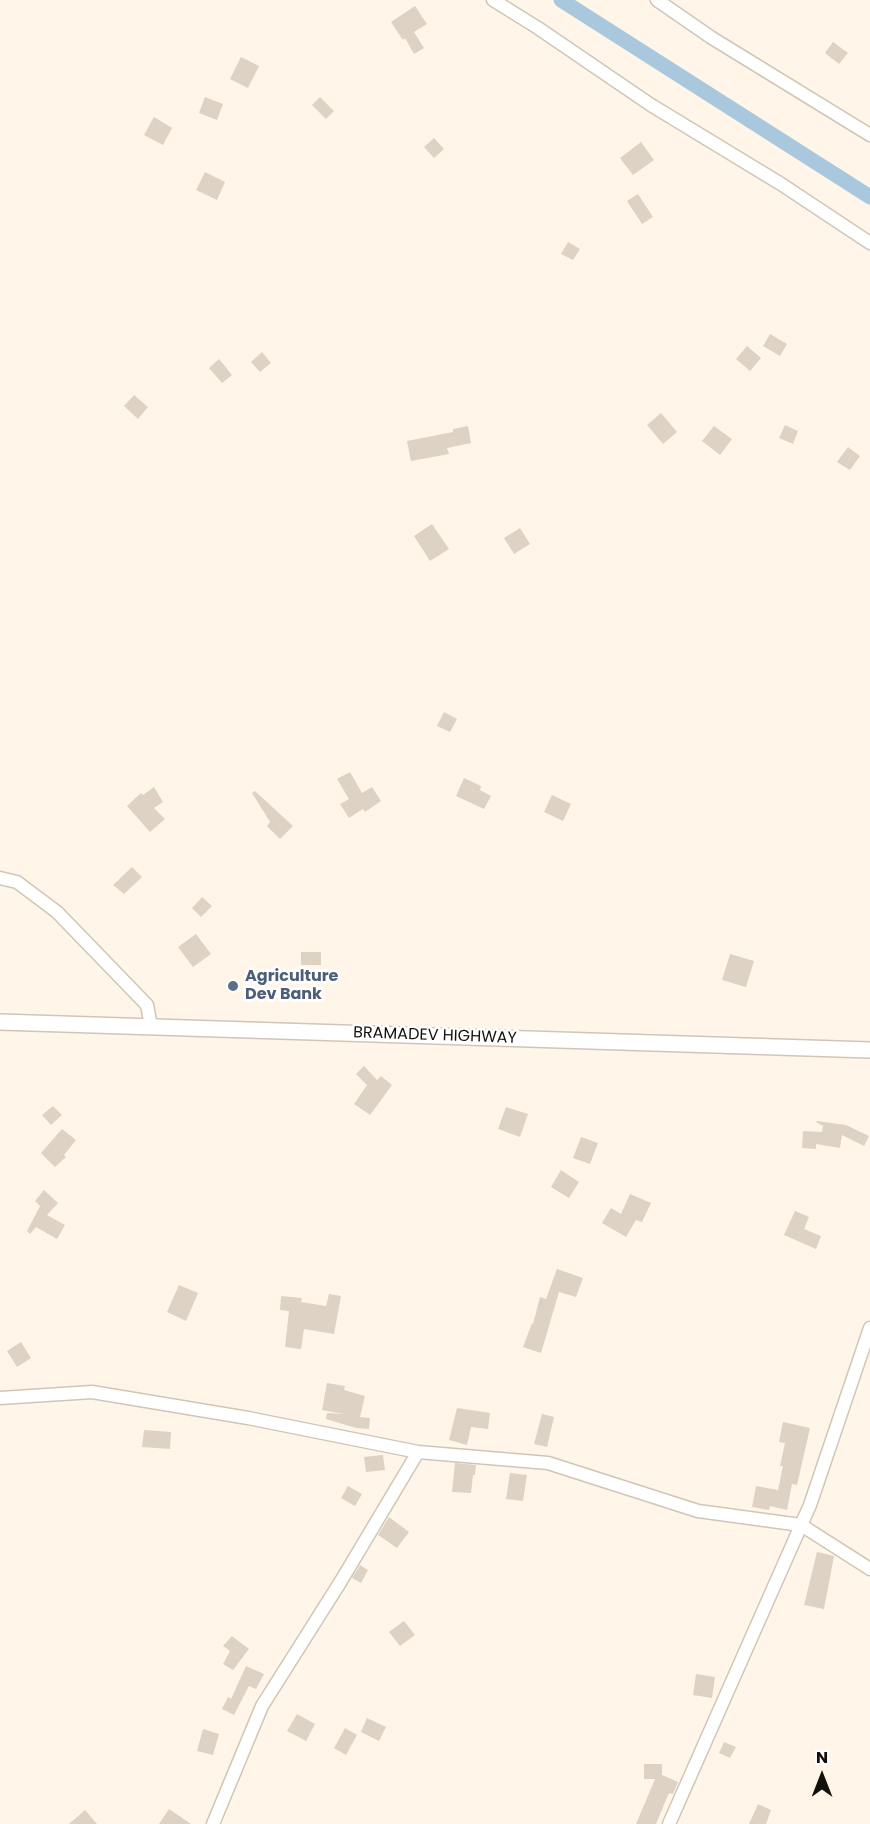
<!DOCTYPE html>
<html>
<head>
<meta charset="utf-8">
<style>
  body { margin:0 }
  #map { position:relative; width:870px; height:1824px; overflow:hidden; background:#fff6e9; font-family:Poppins,sans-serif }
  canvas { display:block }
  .north { position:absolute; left:792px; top:1746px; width:60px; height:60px; -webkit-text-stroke:4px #fff; paint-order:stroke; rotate:0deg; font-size:16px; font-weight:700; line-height:24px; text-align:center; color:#14110b }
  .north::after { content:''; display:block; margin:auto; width:21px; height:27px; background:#14110b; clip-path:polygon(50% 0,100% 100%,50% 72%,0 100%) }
</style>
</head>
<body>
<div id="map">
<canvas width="870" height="1824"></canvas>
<div class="north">N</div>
</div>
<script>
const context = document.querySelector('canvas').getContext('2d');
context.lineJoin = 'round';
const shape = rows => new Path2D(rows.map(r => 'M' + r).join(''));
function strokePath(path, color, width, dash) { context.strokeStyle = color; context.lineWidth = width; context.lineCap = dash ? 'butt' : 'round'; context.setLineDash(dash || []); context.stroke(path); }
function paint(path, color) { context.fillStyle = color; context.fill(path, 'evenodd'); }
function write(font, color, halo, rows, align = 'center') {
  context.font = font + ' Poppins,sans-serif'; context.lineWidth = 5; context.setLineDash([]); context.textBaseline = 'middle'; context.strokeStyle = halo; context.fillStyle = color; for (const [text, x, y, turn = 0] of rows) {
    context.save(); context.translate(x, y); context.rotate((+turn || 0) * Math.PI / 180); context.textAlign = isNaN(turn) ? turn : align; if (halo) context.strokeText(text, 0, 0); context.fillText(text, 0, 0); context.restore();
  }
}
const canal = shape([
  [561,0,870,197]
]);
const building = shape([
  [415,6,427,24,414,32,424,48,414,54,405,38,403,40,391,22],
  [833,42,848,53,839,64,825,53],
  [241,57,259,66,248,88,230,79],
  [205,97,223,104,217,120,199,113],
  [320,97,334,111,326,119,312,105],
  [154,117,172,128,163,145,144,135],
  [434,138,444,149,434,158,424,147],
  [641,142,654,160,633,175,620,158],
  [205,172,225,182,217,200,196,190],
  [638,194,653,217,642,224,627,201],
  [568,242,580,249,573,260,561,254],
  [770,334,787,344,780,356,763,346],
  [747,346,761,358,750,371,736,359],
  [262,352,271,363,260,372,251,362],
  [219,359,232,375,222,383,209,368],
  [134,395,148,407,138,419,124,406],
  [661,413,677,432,663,444,647,425],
  [785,425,798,431,793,444,779,438],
  [468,426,471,443,447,448,449,454,411,461,407,441,453,432,453,429],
  [714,426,732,439,720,455,702,441],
  [848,447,860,456,850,470,837,462],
  [432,524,449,549,430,561,414,536],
  [520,528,530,544,514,554,504,538],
  [444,712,457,719,450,732,437,726],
  [350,772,362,793,372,787,381,801,365,812,363,809,349,818,340,804,349,799,337,779],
  [464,778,481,786,480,790,491,796,484,809,456,796],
  [154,787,163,802,154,808,165,819,150,832,127,806,141,793,143,795],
  [255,791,293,826,280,839,267,826,270,822,252,793],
  [552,795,571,804,563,821,544,812],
  [132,867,142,877,124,894,113,885],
  [202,897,212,906,201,917,192,908],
  [196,934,211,954,193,967,178,947],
  [301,952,321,952,321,965,301,965],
  [730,954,754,961,746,987,722,980],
  [364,1066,377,1080,381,1076,392,1085,370,1115,354,1104,367,1085,356,1074],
  [53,1106,62,1115,51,1125,42,1115],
  [506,1107,528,1114,520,1137,498,1129],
  [817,1121,846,1125,869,1136,864,1146,842,1135,840,1148,816,1144,816,1149,802,1148,803,1131,822,1132,823,1126,816,1122],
  [62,1129,76,1140,64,1155,66,1157,55,1167,41,1153],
  [581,1137,598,1143,590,1164,573,1158],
  [561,1170,579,1182,569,1198,551,1187],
  [44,1190,58,1203,47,1215,65,1225,57,1239,36,1227,30,1234,27,1231,40,1206,35,1201],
  [630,1194,651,1203,642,1222,636,1220,626,1237,602,1223,611,1208,621,1214],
  [795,1211,809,1217,804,1229,821,1236,816,1249,784,1235],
  [557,1269,583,1278,576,1297,559,1292,541,1353,523,1347,532,1323,533,1324,540,1297,546,1299],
  [179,1285,198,1293,186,1321,167,1312],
  [329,1294,341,1296,334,1334,304,1329,301,1349,285,1347,289,1311,280,1310,281,1296,302,1298,301,1302,326,1306],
  [21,1342,31,1358,17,1367,7,1351],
  [327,1383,345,1386,344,1390,365,1396,360,1417,370,1418,369,1429,356,1428,326,1419,327,1413,344,1414,322,1410],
  [457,1408,490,1413,488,1429,471,1427,467,1445,449,1440],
  [542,1414,554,1417,547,1447,534,1444],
  [783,1422,810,1428,797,1485,792,1484,787,1510,770,1506,769,1510,752,1507,756,1486,778,1490,783,1466,780,1466,785,1443,779,1442],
  [144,1430,171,1432,170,1449,142,1447],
  [383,1455,385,1470,366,1472,364,1457],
  [455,1463,476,1465,475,1475,473,1475,471,1493,452,1492],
  [510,1473,527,1475,523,1501,506,1499],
  [348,1486,362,1494,355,1506,341,1498],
  [389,1517,409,1532,397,1548,378,1535],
  [817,1552,834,1556,824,1609,804,1605],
  [360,1565,368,1570,361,1583,352,1578],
  [404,1621,415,1635,400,1646,389,1632],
  [232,1636,249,1649,233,1670,223,1664,230,1651,223,1646],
  [246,1666,264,1674,256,1689,249,1686,234,1715,222,1709,228,1697,231,1699],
  [696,1674,715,1677,712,1698,693,1695],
  [297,1714,315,1724,306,1741,287,1731],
  [367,1718,386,1727,379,1741,361,1732],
  [345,1728,357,1735,346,1755,334,1748],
  [203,1729,219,1734,213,1755,197,1751],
  [724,1742,736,1747,730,1758,719,1753],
  [644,1764,662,1764,662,1775,678,1782,673,1794,670,1793,668,1795,656,1824,636,1824,655,1779,644,1779],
  [758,1804,771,1810,766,1824,749,1824],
  [169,1809,191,1824,159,1824],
  [85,1810,97,1824,69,1824]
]);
const minor = shape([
  [493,0,538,28,651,105,781,184,870,243],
  [657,0,712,38,870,135],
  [0,878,17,882,57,912,147,1005,151,1026],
  [0,1398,92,1392,248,1418,418,1452,548,1463,698,1511,801,1525,870,1569],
  [213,1824,262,1706,341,1581,418,1452],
  [669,1824,810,1505,870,1328]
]);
const tertiary = shape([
  [0,1022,870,1050]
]);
const markers = [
  [233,986,6,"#5c6f8a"]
];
const serviceNames = [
  ["Agriculture",245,977],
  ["Dev Bank",245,995]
];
const streetNames = [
  ["BRAMADEV HIGHWAY",435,1036,2]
];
strokePath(canal, '#a9c8de', 15);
paint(building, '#ddd2c3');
strokePath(minor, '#d0c6b6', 15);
strokePath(tertiary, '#d0c6b6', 18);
strokePath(minor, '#fff', 12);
strokePath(tertiary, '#fff', 15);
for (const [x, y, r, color] of markers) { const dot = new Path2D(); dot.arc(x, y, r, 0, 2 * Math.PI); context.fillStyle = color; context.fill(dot); strokePath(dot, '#fff', 2); }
write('bold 16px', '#4e5e75', '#fff', serviceNames, 'left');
write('16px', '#14110b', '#fff', streetNames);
</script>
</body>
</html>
